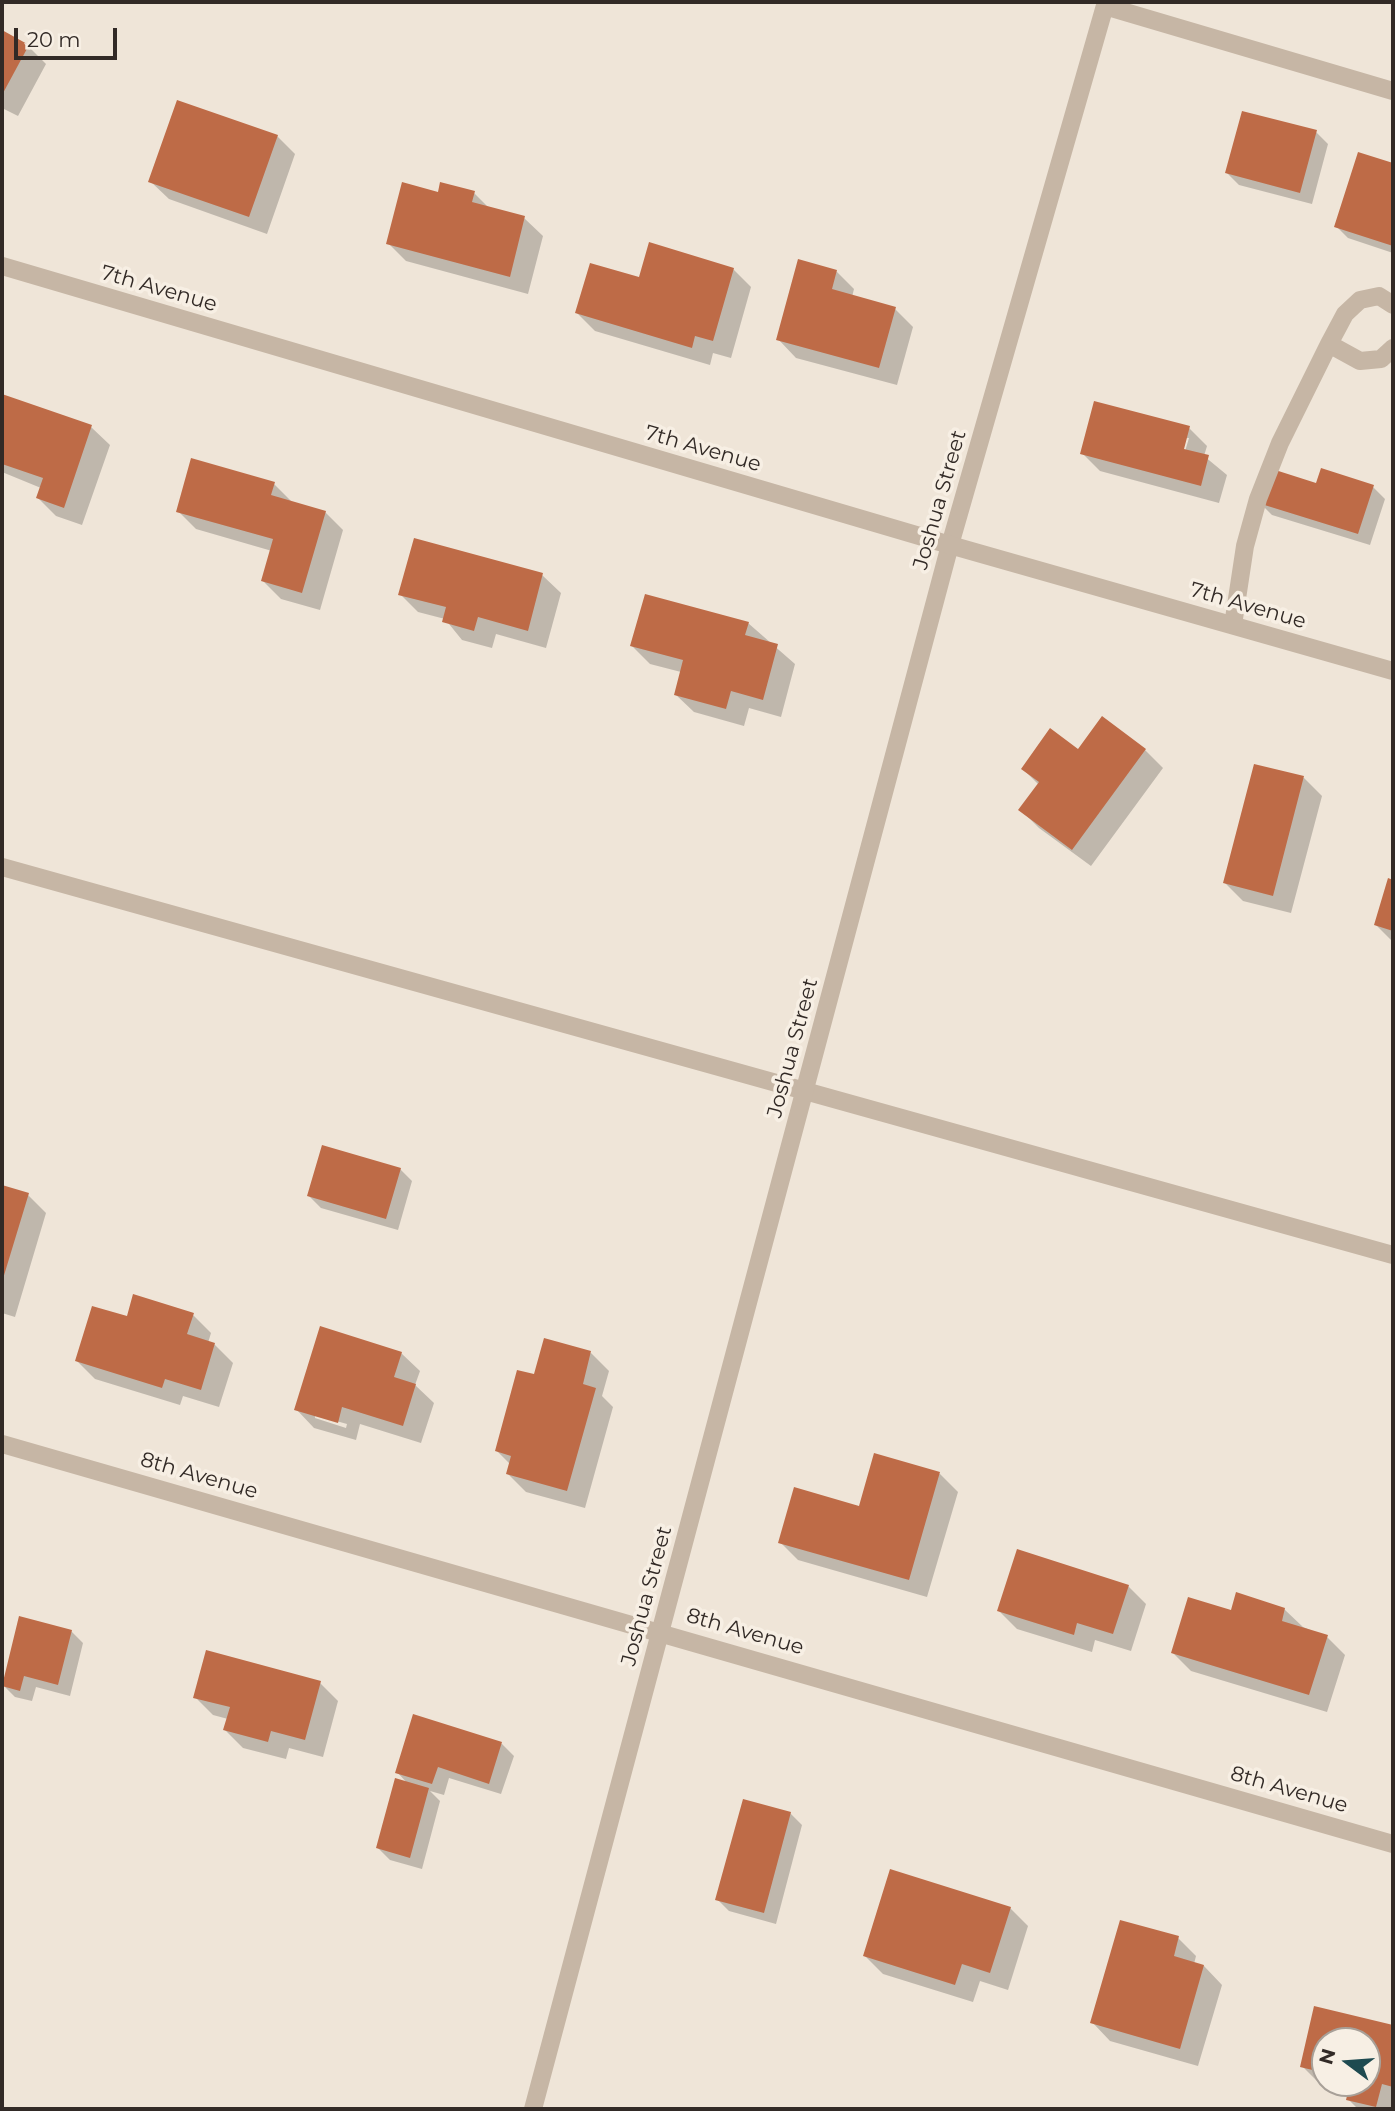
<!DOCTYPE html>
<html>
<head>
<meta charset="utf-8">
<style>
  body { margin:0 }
  #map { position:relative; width:1395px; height:2111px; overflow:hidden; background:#efe5d8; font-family:Montserrat,sans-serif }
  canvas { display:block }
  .frame { position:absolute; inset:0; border:4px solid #322a26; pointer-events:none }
  .north { position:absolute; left:1311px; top:2027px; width:70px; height:70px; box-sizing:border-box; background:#f7efe4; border:2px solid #a8a098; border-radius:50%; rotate:286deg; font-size:19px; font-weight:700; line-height:28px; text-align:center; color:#322a26 }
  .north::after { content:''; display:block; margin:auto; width:24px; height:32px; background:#1e4a50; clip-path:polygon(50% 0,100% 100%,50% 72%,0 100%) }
  .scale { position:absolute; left:14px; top:28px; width:103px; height:32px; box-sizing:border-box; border:4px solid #322a26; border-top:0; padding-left:9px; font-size:21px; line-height:24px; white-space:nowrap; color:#322a26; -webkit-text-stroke:5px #f7efe4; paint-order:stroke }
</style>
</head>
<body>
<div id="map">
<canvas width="1395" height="2111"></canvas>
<div class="frame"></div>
<div class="north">N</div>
<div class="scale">20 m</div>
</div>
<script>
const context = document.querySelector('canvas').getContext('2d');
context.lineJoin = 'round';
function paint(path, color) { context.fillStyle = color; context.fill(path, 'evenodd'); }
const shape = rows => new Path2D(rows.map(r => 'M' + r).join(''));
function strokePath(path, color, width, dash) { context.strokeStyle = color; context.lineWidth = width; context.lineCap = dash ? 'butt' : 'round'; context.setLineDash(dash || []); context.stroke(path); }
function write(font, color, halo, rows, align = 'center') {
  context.font = font + ' Montserrat,sans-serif'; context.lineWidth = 7; context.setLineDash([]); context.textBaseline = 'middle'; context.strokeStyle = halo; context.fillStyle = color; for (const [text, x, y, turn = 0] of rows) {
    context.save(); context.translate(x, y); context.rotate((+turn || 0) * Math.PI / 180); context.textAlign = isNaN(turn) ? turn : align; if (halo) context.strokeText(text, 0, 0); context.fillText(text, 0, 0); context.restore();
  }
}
const shadow = shape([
  [2,32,28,46,46,64,18,116,2,108],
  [1316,132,1328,144,1312,204,1239,185,1227,173],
  [277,136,295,154,267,234,169,199,150,181],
  [1360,154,1393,165,1393,253,1348,238,1336,226],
  [474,193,490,209,524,218,543,236,528,294,406,261,388,243,439,194],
  [733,269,751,287,731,358,713,353,710,365,595,331,577,313,640,280],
  [836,271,854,289,852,297,895,309,913,327,897,385,796,358,778,339],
  [2,396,91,427,110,445,82,525,56,516,38,498,41,488,2,472],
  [1189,428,1207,446,1204,456,1227,475,1219,503,1100,471,1082,453],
  [1185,438,1189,438,1183,458,1180,457],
  [274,484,292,502,325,512,343,530,320,610,281,599,263,581,272,551,196,529,178,511],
  [1317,485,1373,487,1385,499,1370,545,1272,515,1260,503],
  [542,575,561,593,546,648,496,634,492,648,462,640,445,619,418,612,400,594],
  [748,623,795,664,781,717,749,708,744,726,694,712,675,694,681,672,650,664,632,646],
  [1145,750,1163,768,1091,866,1039,828,1021,810,1039,785,1023,769,1079,751],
  [1256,766,1304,778,1322,796,1291,913,1243,901,1225,883],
  [1389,880,1393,881,1393,942,1376,925],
  [400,1169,412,1181,398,1230,321,1208,309,1196],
  [2,1187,28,1195,46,1213,15,1317,2,1313],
  [193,1315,211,1333,208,1343,214,1344,233,1363,219,1407,183,1396,180,1405,95,1379,77,1361,128,1318],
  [401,1353,420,1371,415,1385,434,1403,421,1443,360,1424,356,1440,314,1428,296,1409],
  [315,1415,347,1424,346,1428,315,1418],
  [591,1353,609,1371,602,1396,613,1407,585,1508,526,1492,508,1474,511,1465,497,1451,535,1376],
  [875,1455,940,1474,958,1492,927,1597,798,1560,780,1542,860,1508],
  [1128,1586,1146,1604,1131,1651,1095,1640,1092,1652,1017,1629,999,1611],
  [1284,1609,1303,1627,1327,1637,1345,1655,1327,1712,1191,1671,1173,1653,1232,1612],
  [71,1631,83,1643,70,1696,36,1687,32,1701,15,1697,3,1685],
  [320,1683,338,1701,323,1757,289,1748,286,1759,243,1748,225,1730,228,1719,213,1715,195,1697],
  [414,1716,502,1744,514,1756,501,1794,449,1778,444,1795,430,1791,440,1801,422,1869,390,1860,378,1848,408,1784,397,1772],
  [790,1813,802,1825,776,1924,729,1911,717,1899],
  [1010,1908,1028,1926,1008,1990,980,1981,973,2002,883,1974,865,1956],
  [1178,1938,1196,1956,1194,1964,1204,1966,1222,1985,1198,2066,1110,2041,1092,2022],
  [1316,2008,1393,2026,1393,2109,1358,2109,1348,2099,1349,2092,1320,2084,1302,2066],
  [1325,2041,1367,2041,1367,2083,1325,2083]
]);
const building = shape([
  [2,30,29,45,2,95],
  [177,100,278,135,249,217,148,182],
  [1242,111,1317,130,1300,193,1225,173],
  [1358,152,1393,163,1393,246,1334,227],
  [402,182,438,192,440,182,475,191,472,202,525,216,510,277,386,244],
  [649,242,734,268,713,341,695,336,692,348,575,313,590,263,639,277],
  [798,259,837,270,832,289,896,307,879,368,776,340],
  [2,394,92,425,64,508,36,498,43,478,2,464],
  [1094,401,1190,426,1184,449,1209,455,1201,486,1080,454],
  [191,458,275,482,271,495,326,511,302,593,261,581,273,539,176,512],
  [1269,468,1316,483,1321,468,1374,485,1358,534,1258,503],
  [414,538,543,573,528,631,478,617,474,631,442,622,446,607,398,595],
  [645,594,749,622,745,635,778,644,763,700,731,691,726,709,674,695,683,660,630,646],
  [1102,716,1146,749,1072,850,1018,810,1039,782,1021,769,1050,728,1078,749],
  [1254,764,1304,776,1273,896,1223,883],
  [1388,878,1393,880,1393,931,1374,925],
  [322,1145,401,1168,386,1219,307,1196],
  [2,1185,29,1193,2,1282],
  [133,1294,194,1313,187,1334,215,1343,201,1390,165,1379,162,1388,75,1361,92,1306,127,1316],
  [320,1326,402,1352,394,1377,416,1384,403,1426,342,1407,338,1423,294,1410],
  [544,1338,591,1351,583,1384,596,1388,567,1491,506,1474,511,1456,495,1451,517,1370,534,1374],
  [874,1453,940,1472,909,1580,778,1543,794,1487,859,1506],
  [1017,1549,1129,1585,1113,1634,1077,1623,1074,1635,997,1611],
  [1236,1592,1285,1608,1282,1621,1328,1635,1309,1695,1171,1653,1188,1597,1231,1610],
  [19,1616,72,1630,58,1685,24,1676,20,1691,2,1686],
  [206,1650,321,1681,305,1740,271,1731,268,1742,223,1730,230,1707,193,1698],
  [413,1714,502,1742,489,1784,438,1767,432,1784,395,1773],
  [395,1778,429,1788,410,1858,376,1848],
  [743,1799,791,1812,764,1913,715,1900],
  [890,1869,1011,1907,990,1973,962,1964,955,1985,863,1956],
  [1120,1920,1179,1936,1174,1956,1204,1965,1180,2049,1090,2023],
  [1314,2006,1393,2025,1393,2087,1382,2084,1376,2107,1346,2100,1350,2083,1367,2083,1367,2041,1325,2041,1325,2073,1300,2067]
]);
const service = shape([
  [1105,6,1393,91],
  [1329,344,1360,361,1381,359,1393,348],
  [1233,625,1245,546,1258,499,1280,443,1329,344,1345,314,1360,300,1379,296,1393,305],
  [2,867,1393,1255]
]);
const minor = shape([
  [2,1444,1393,1844],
  [533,2109,950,545,1106,2]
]);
const tertiary = shape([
  [2,266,950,545,1393,671]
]);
const streetNames = [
  ["7th Avenue",159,289,16],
  ["7th Avenue",703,449,16],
  ["Joshua Street",940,500,-74],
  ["7th Avenue",1248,606,16],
  ["Joshua Street",793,1048,-75],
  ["8th Avenue",199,1476,16],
  ["Joshua Street",647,1596,-75],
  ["8th Avenue",745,1632,16],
  ["8th Avenue",1289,1790,16]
];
paint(shadow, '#0003');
paint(building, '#be6b47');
strokePath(service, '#c6b6a5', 18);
strokePath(minor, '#c6b6a5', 18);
strokePath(tertiary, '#c6b6a5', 18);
write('21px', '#322a26', '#f7efe4', streetNames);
</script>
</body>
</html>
